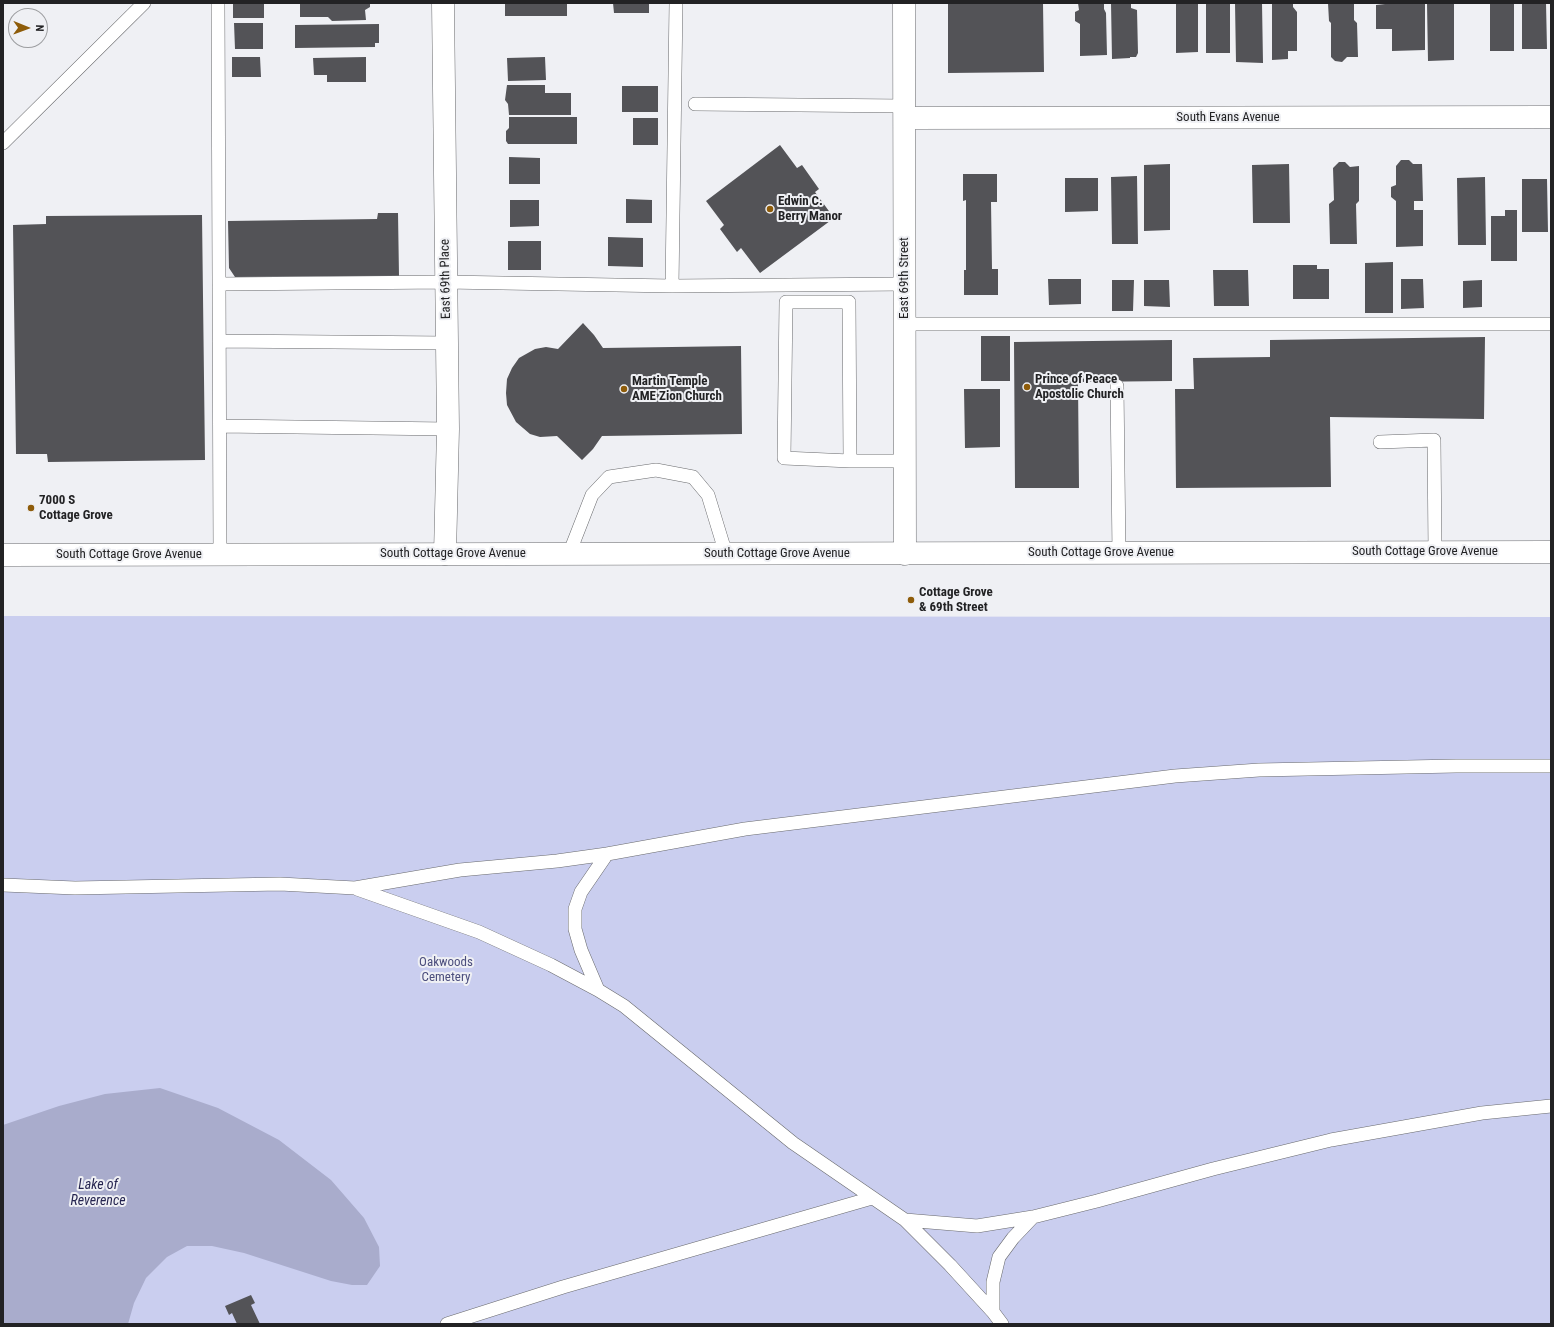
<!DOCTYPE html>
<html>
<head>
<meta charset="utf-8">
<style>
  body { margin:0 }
  #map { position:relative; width:1554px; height:1327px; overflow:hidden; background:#eff0f4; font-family:"Roboto Condensed",sans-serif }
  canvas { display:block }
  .frame { position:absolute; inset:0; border:4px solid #222224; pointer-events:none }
  .north { position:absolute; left:8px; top:8px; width:40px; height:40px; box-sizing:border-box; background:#eff0f4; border:1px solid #9d9ea1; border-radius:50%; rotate:91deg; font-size:11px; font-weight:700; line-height:16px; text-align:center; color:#222224 }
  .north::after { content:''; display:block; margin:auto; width:14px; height:18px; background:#8e5c0a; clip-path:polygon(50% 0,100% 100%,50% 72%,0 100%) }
</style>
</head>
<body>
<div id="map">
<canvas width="1554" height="1327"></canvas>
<div class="frame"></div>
<div class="north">N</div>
</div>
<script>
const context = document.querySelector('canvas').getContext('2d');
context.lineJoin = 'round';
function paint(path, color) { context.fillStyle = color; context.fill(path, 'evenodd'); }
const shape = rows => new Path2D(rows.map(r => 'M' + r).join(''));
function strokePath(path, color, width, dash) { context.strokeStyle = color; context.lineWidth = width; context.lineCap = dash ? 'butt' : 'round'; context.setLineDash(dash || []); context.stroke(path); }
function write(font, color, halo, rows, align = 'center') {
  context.font = font + ' "Roboto Condensed",sans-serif'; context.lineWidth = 4; context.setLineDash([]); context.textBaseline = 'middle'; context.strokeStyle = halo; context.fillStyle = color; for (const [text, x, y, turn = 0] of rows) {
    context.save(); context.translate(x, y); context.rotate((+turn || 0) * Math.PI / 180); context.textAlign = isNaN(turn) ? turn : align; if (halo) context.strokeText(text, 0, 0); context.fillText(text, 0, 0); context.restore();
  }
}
const green = shape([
  [3,616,1551,617,1551,1324,3,1324]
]);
const water = shape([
  [160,1088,218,1108,279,1140,331,1180,364,1218,379,1247,380,1266,367,1285,352,1285,331,1281,244,1253,212,1246,187,1246,167,1257,146,1278,134,1303,128,1324,3,1324,3,1125,59,1106,105,1094]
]);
const building = shape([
  [233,3,264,3,264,18,233,18],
  [300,3,370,3,370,7,365,10,366,20,332,21,328,17,300,17],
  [505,3,567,3,567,16,505,16],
  [613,3,649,3,649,13,614,13],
  [948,3,1043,3,1044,72,948,73],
  [1078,3,1104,3,1104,9,1106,13,1107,55,1080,56,1080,24,1075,21,1075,12,1079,10],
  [1111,3,1131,3,1131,8,1137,10,1138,53,1136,57,1130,57,1130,58,1112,59],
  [1176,3,1198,3,1198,52,1176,53],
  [1206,3,1230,3,1230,53,1206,53],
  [1235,3,1262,3,1263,63,1236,62],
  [1272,3,1293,3,1293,7,1297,12,1297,51,1288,51,1288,59,1272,60],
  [1328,3,1354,3,1354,20,1357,23,1358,57,1347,57,1342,62,1335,61,1331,57,1331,23,1329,21],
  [1394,3,1425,3,1425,50,1392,51,1392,29,1376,29,1376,5],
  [1427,3,1454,3,1454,60,1428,61],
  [1490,3,1514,3,1514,51,1490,51],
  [1522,3,1546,3,1547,49,1522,49],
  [234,23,263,23,263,49,235,49],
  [379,24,379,43,375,43,375,47,295,48,295,25],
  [232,57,260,57,261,77,232,77],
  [366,57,366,82,327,82,327,75,314,75,313,58],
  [545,57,546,80,508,81,507,58],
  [507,85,545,85,545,93,571,93,571,115,509,115,508,104,505,100],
  [622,86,658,86,658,112,622,112],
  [509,117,577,117,577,144,508,144,506,141,506,131,509,128],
  [633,118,658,118,658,145,633,145],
  [780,145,797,168,802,165,819,189,815,192,834,218,760,273,741,248,737,252,720,229,724,225,706,201],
  [509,157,540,158,540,184,509,184],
  [1401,160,1409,160,1413,164,1422,164,1423,201,1414,201,1414,210,1423,210,1423,246,1396,247,1396,201,1391,197,1391,187,1396,185,1396,166],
  [1339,162,1345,162,1350,167,1359,166,1359,201,1356,204,1357,244,1330,244,1329,204,1334,200,1333,168],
  [1170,164,1170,230,1144,231,1144,165],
  [1289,164,1290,223,1253,223,1252,165],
  [963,174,997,174,997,202,991,202,992,269,998,269,998,295,964,295,964,270,966,270,966,200,963,201],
  [1137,176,1138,244,1112,244,1111,177],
  [1485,177,1486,245,1458,245,1457,178],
  [1065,178,1098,178,1098,211,1065,212],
  [1522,179,1547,179,1548,232,1522,232],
  [626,199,652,200,652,223,626,223],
  [510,200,539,200,539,226,510,227],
  [1505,210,1517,210,1517,261,1491,261,1491,216,1505,216],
  [378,213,398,213,399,276,235,277,229,268,228,221,377,219],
  [202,215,205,460,48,462,47,454,16,454,13,225,46,224,46,216],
  [608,237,643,238,643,267,608,266],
  [508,241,541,241,541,270,508,270],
  [1393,262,1393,313,1365,313,1365,263],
  [1293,265,1317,265,1317,269,1329,269,1329,299,1293,299],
  [1213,270,1248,270,1249,306,1214,306],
  [1048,279,1081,279,1081,304,1049,305],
  [1401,279,1423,279,1424,308,1401,309],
  [1112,280,1134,280,1133,311,1112,311],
  [1144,280,1169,280,1170,307,1144,306],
  [1482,280,1482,307,1463,308,1463,281],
  [583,323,594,335,603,348,741,346,742,434,602,436,593,449,582,460,557,436,540,437,530,434,516,422,507,405,506,393,507,379,512,368,519,358,535,349,546,347,558,349],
  [981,336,1010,336,1010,381,981,381],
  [1485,337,1484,419,1330,417,1331,487,1176,488,1175,389,1194,389,1193,358,1270,357,1270,340],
  [1172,340,1172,381,1078,382,1079,488,1015,488,1014,342],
  [964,389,1000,389,1000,447,965,448],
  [251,1295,255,1303,251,1305,260,1324,237,1324,232,1313,229,1315,225,1306]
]);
const service = shape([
  [218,3,220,555],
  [695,104,904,106],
  [3,143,144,3],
  [220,284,446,282,672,286,905,284],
  [672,286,676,3],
  [905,324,1551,324],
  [219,341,447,343],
  [1117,386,1119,554],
  [220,426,448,429],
  [1380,442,1434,440,1435,552],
  [850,461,849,302,786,302,784,458,850,461,905,461],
  [569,554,592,495,609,477,656,470,693,477,708,495,726,554],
  [3,885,75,888,280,884,355,888,460,870,557,861,607,854,745,829,1175,776,1259,770,1456,766,1551,766],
  [357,889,479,932,551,965,598,990,624,1006,793,1143,905,1220,950,1265,993,1312,1002,1324],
  [598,990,581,950,575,929,575,909,581,892,607,854],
  [905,1220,977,1226,1033,1217,1097,1201,1213,1169,1331,1140,1482,1113,1551,1106],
  [993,1312,993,1282,999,1257,1013,1238,1033,1217],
  [447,1324,563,1287,872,1198]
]);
const minor = shape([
  [443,3,448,429,445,554],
  [904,3,905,554],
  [905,118,1551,117]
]);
const secondary = shape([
  [3,555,1551,552]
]);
const markers = [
  [770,209,4,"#8e5c0a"],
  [1027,387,4,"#8e5c0a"],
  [624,389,4,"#8e5c0a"],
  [31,508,4,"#8e5c0a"],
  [911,600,4,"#8e5c0a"]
];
const streetNames = [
  ["South Evans Avenue",1228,118],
  ["East 69th Street",905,278,-90],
  ["East 69th Place",446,279,-91],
  ["South Cottage Grove Avenue",1425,552],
  ["South Cottage Grove Avenue",1101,553],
  ["South Cottage Grove Avenue",453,554],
  ["South Cottage Grove Avenue",777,554],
  ["South Cottage Grove Avenue",129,555]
];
const poiNames = [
  ["Edwin C.",778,202],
  ["Berry Manor",778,217],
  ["Prince of Peace",1035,380],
  ["Apostolic Church",1035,395],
  ["Martin Temple",632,382],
  ["AME Zion Church",632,397],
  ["7000 S",39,501],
  ["Cottage Grove",39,516],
  ["Cottage Grove",919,593],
  ["& 69th Street",919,608]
];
const parkNames = [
  ["Oakwoods",446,963],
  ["Cemetery",446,978]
];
const waterNames = [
  ["Lake of",98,1185],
  ["Reverence",98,1201]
];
paint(green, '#caceef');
paint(water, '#a9accc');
paint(building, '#535357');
strokePath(service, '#696a6d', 14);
strokePath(minor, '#696a6d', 23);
strokePath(secondary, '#696a6d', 23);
strokePath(service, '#fff', 13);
strokePath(minor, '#fff', 22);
strokePath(secondary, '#fff', 22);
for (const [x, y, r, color] of markers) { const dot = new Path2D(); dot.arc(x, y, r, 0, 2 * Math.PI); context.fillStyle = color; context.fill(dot); strokePath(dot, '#eff0f4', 1.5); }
write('13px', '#222224', '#eff0f4', streetNames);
write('bold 13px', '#222224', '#eff0f4', poiNames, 'left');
write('13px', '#4c4e7d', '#eff0f4', parkNames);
write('italic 14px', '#262550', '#eff0f4', waterNames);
</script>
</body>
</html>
